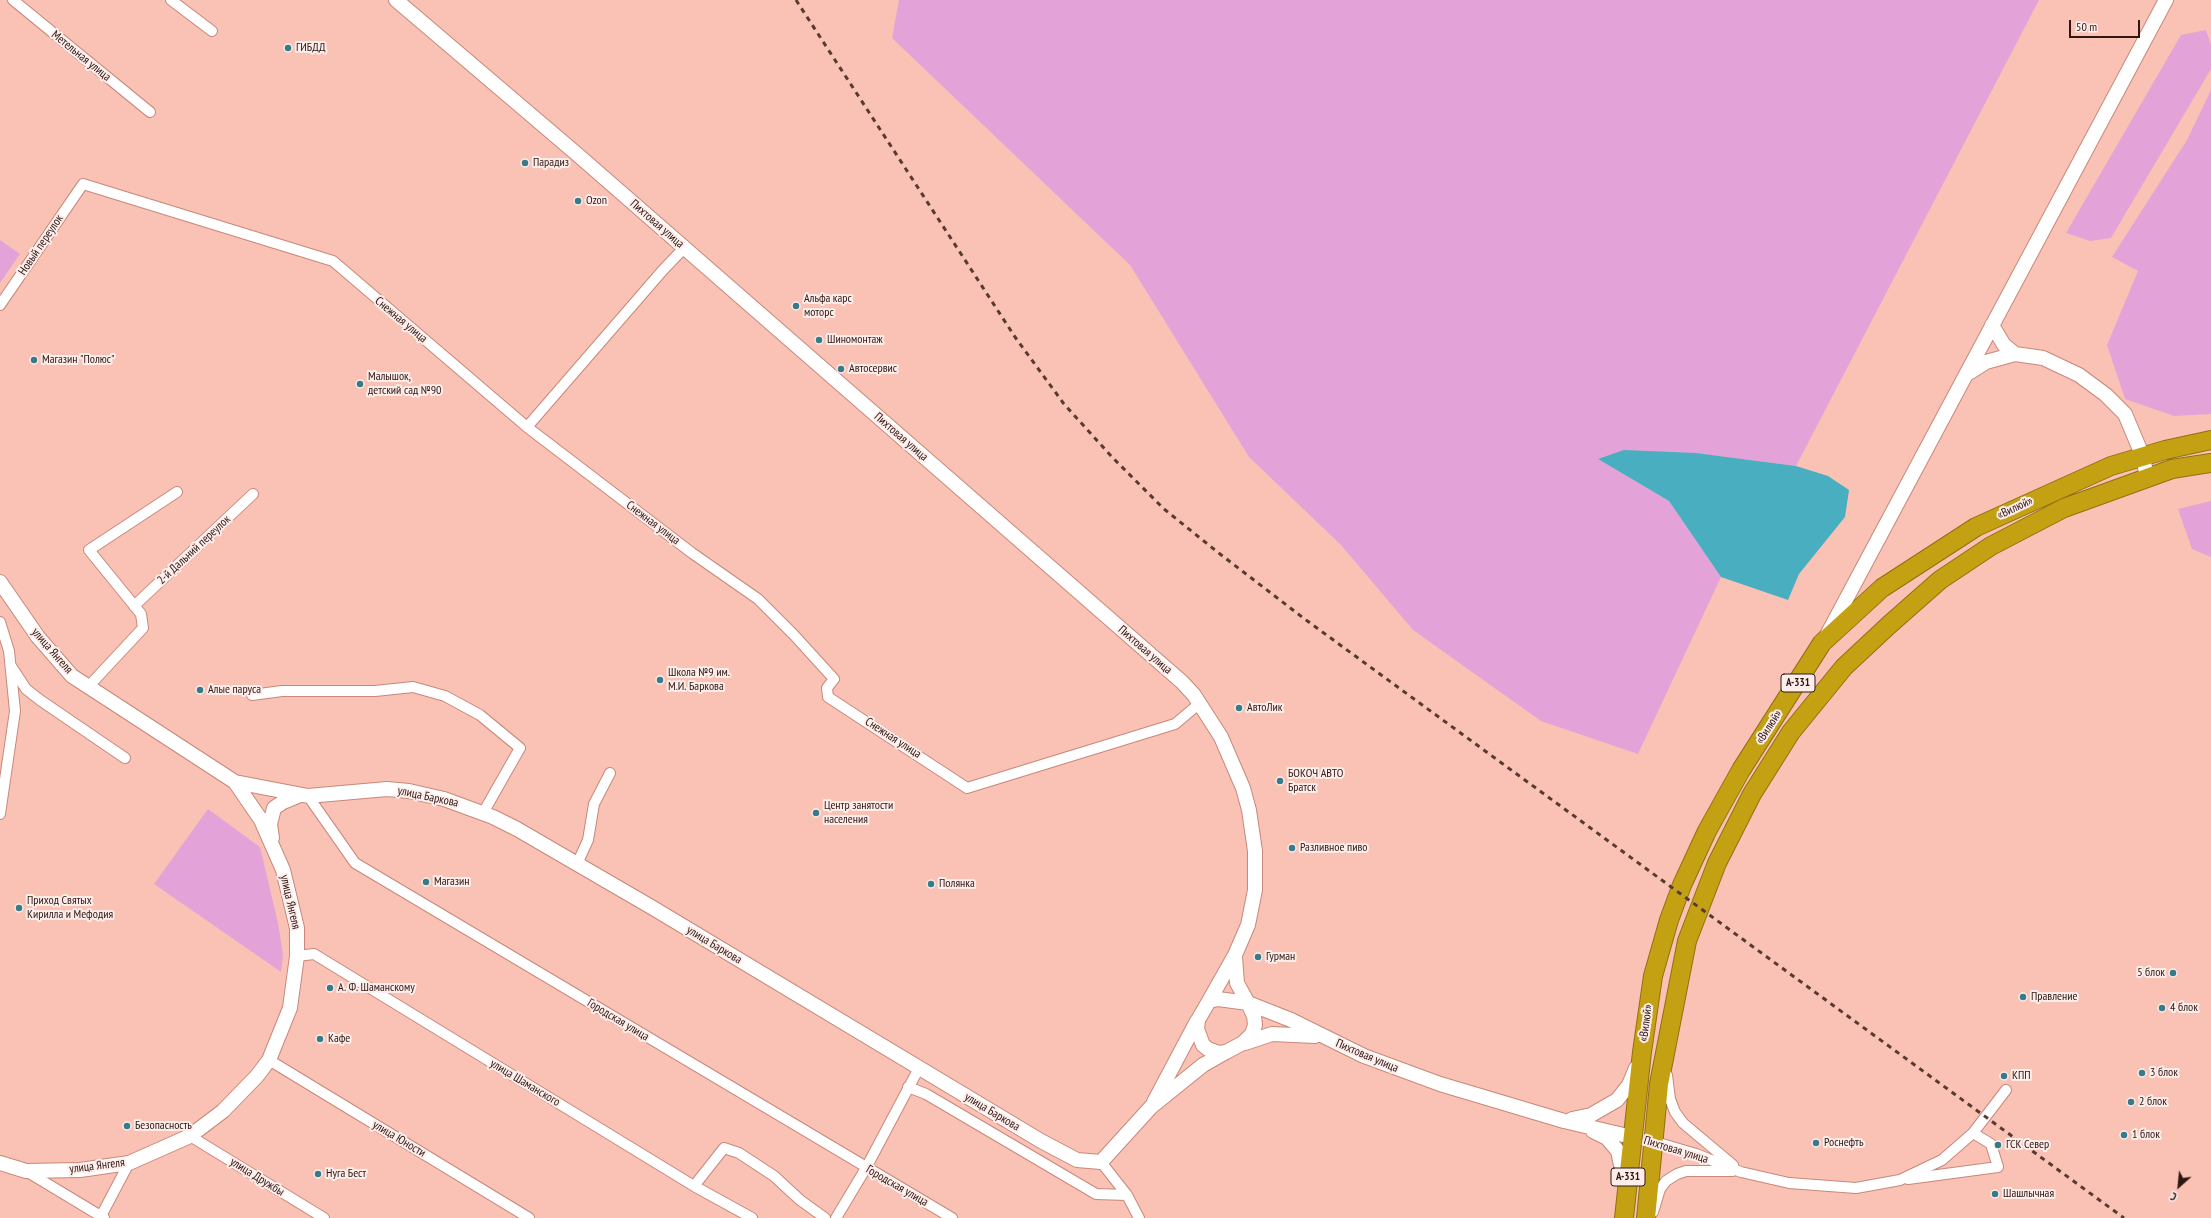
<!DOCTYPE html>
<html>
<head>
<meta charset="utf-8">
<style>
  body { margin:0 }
  #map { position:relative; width:2211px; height:1218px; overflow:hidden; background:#fac2b5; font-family:"PT Sans Narrow",sans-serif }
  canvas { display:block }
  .north { position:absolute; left:2159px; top:1166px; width:40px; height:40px; -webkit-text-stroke:3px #fdeeeb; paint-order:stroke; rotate:207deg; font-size:11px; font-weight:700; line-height:16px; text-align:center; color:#2f1611 }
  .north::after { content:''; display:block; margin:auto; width:14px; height:18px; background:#2f1611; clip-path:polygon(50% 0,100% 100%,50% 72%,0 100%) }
  .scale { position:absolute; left:2069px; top:20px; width:71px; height:18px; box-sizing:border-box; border:2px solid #2f1611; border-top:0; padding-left:5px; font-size:12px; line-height:14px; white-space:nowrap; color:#2f1611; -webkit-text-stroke:3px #fdeeeb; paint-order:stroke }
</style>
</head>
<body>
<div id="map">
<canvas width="2211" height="1218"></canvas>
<div class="north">С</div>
<div class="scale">50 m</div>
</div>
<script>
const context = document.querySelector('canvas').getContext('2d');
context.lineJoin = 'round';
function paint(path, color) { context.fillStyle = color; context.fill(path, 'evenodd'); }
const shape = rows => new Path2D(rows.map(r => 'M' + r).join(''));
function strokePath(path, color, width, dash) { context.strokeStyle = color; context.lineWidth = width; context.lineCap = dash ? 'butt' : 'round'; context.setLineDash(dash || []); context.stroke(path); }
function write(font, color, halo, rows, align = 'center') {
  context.font = font + ' "PT Sans Narrow",sans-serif'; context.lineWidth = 4; context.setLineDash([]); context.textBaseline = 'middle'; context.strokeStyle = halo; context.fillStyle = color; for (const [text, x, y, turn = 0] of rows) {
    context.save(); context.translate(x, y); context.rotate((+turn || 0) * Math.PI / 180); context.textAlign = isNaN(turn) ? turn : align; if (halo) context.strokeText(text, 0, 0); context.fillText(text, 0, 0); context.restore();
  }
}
const green = shape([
  [899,0,2039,0,1796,466,1696,453,1598,459,1669,501,1721,577,1638,754,1541,721,1413,630,1341,545,1249,457,1130,265,892,38],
  [2206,30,2211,45,2211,69,2111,238,2090,241,2066,233,2181,35],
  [2211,90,2211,414,2174,416,2125,399,2107,345,2138,271,2112,257,2187,140],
  [0,240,20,254,0,283],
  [2211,501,2211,557,2192,549,2178,509],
  [208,809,260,847,278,923,283,955,281,972,154,884]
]);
const water = shape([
  [1624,450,1696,453,1796,466,1828,476,1849,490,1845,517,1799,574,1788,600,1721,577,1669,501,1598,459]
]);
const street = shape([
  [13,0,150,112],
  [171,0,212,31],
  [0,305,83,184,333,261,527,427,692,553,758,599,794,635,834,679,827,688,828,697,967,788,1175,724,1200,703],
  [527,427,663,270,684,248],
  [134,606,253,494],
  [0,622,9,651,15,711,0,814],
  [11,666,26,689,40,700,125,758],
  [88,687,143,628,141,614,89,550,177,492],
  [252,695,282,691,375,691,413,687,445,696,480,715,520,748,483,813],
  [308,796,355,863,952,1218],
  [577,864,588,840,594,804,610,773],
  [297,956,314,954,694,1186,752,1218],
  [269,1060,529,1218],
  [1667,1075,1670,1099,1675,1112,1683,1123,1733,1165],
  [908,1087,926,1094,1096,1194,1127,1195],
  [190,1136,324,1218],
  [1652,1141,1696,1154,1741,1172,1789,1183,1856,1188,1900,1180,1942,1160,1973,1133,2006,1090],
  [1101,1162,1127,1195,1139,1218],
  [26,1171,104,1218],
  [1908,1179,1998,1167,1991,1144,1973,1133],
  [694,1186,724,1148,739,1153,774,1176,800,1200,825,1218],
  [1653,1212,1660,1189,1666,1181,1677,1174,1686,1171,1733,1171],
  [100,1218,129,1163],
  [836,1218,866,1168,919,1068]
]);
const secondary = shape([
  [396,0,578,155,1182,682,1194,695,1221,737,1243,788,1249,810,1255,851,1255,890,1248,925,1235,955,1209,1001],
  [1992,325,2004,345,2015,354,2043,358,2079,375,2106,395,2125,414,2143,457,2147,478],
  [1967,374,1986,362,2015,354],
  [0,582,38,637,72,676,235,782,261,820,283,870,297,928,297,956,290,1008,269,1060,257,1076,223,1111,190,1136,129,1163,80,1170,26,1171,0,1163],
  [1827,635,2166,0],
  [235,782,308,796,387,789,409,791,444,799,493,817,517,829,653,908,1041,1141,1077,1160,1101,1162,1151,1107,1203,1065,1226,1052],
  [272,838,270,824,274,808,283,802,300,795],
  [1235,957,1237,983,1248,1003,1291,1020,1364,1056,1440,1084,1564,1121,1632,1137],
  [1218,999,1248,1003,1254,1016,1255,1025,1252,1034,1243,1043,1226,1052,1219,1053,1208,1049,1203,1045,1197,1029,1198,1020,1209,1001,1218,999],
  [1245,1043,1272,1034,1315,1036],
  [1154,1102,1197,1021],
  [1572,1119,1591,1115,1617,1100,1629,1085,1636,1068],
  [1593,1131,1607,1138,1618,1151,1624,1179]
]);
const highway = shape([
  [1624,1218,1642,1052,1653,976,1669,920,1682,885,1707,831,1741,770,1822,643,1882,588,1976,527,2111,466,2165,450,2211,440],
  [1646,1218,1659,1084,1687,941,1717,863,1752,794,1791,732,1844,667,1889,625,1940,580,1991,546,2064,508,2172,469,2211,463]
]);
const rail = shape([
  [796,0,1015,337,1064,404,1112,457,1164,509,1220,554,1306,620,2124,1218]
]);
const markers = [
  [288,48,4,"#367b89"],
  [525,163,4,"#367b89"],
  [578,201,4,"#367b89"],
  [796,306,4,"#367b89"],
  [819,340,4,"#367b89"],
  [34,360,4,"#367b89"],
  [841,369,4,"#367b89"],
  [360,384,4,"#367b89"],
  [660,680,4,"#367b89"],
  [200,690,4,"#367b89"],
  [1239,708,4,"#367b89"],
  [1280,781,4,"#367b89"],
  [816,813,4,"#367b89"],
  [1292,848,4,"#367b89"],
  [426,882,4,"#367b89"],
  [931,884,4,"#367b89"],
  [19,908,4,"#367b89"],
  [1258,957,4,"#367b89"],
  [2173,973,4,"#367b89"],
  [330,988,4,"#367b89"],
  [2023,997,4,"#367b89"],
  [2162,1008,4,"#367b89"],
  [320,1039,4,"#367b89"],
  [2142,1073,4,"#367b89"],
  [2004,1076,4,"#367b89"],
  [2131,1102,4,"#367b89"],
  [127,1126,4,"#367b89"],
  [2124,1135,4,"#367b89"],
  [1816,1143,4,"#367b89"],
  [1998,1145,4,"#367b89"],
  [318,1174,4,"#367b89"],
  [1995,1194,4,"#367b89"]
];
const shields = [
  [1798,683,34],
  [1628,1177,34]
];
const shieldNames = [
  ["А-331",1798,683],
  ["А-331",1628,1177]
];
const poiNames = [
  ["ГИБДД",296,48],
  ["Парадиз",533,163],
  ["Ozon",586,201],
  ["Альфа карс",804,299],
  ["моторс",804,313],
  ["Шиномонтаж",827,340],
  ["Магазин \"Полюс\"",42,360],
  ["Автосервис",849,369],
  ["Малышок,",368,377],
  ["детский сад №90",368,391],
  ["Школа №9 им.",668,673],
  ["М.И. Баркова",668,687],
  ["Алые паруса",208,690],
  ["АвтоЛик",1247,708],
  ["БОКОЧ АВТО",1288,774],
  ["Братск",1288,788],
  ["Центр занятости",824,806],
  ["населения",824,820],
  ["Разливное пиво",1300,848],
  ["Магазин",434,882],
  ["Полянка",939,884],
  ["Приход Святых",27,901],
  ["Кирилла и Мефодия",27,915],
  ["Гурман",1266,957],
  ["5 блок",2165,973,"right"],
  ["А. Ф. Шаманскому",338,988],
  ["Правление",2031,997],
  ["4 блок",2170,1008],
  ["Кафе",328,1039],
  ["3 блок",2150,1073],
  ["КПП",2012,1076],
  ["2 блок",2139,1102],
  ["Безопасность",135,1126],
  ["1 блок",2132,1135],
  ["Роснефть",1824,1143],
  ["ГСК Север",2006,1145],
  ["Нуга Бест",326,1174],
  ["Шашлычная",2003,1194]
];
const streetNames = [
  ["Метельная улица",81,56,39],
  ["Пихтовая улица",657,224,41],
  ["Новый переулок",41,245,-56],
  ["Снежная улица",401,320,40],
  ["Пихтовая улица",901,437,41],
  ["«Вилюй»",2015,508,-25],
  ["Снежная улица",653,523,37],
  ["2-й Дальний переулок",194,550,-43],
  ["Пихтовая улица",1145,650,41],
  ["улица Янгеля",52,651,49],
  ["«Вилюй»",1769,727,-57],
  ["Снежная улица",893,738,33],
  ["улица Баркова",428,797,12],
  ["улица Янгеля",290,902,77],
  ["улица Баркова",714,945,31],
  ["Городская улица",618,1020,31],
  ["«Вилюй»",1646,1023,-82],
  ["Пихтовая улица",1367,1056,23],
  ["улица Шаманского",525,1083,31],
  ["улица Баркова",992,1112,31],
  ["улица Юности",399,1139,31],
  ["Пихтовая улица",1676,1150,17],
  ["улица Янгеля",97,1166,-7],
  ["улица Дружбы",257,1177,32],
  ["Городская улица",897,1186,30]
];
paint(green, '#e3a3d8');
paint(water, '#4aaec1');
strokePath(street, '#c98779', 12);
strokePath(secondary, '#c98779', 16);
strokePath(highway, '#907012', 20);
strokePath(street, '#fff', 10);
strokePath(secondary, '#fff', 14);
strokePath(highway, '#c4a112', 18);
strokePath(rail, '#593a33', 3, [5, 5]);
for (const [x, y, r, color] of markers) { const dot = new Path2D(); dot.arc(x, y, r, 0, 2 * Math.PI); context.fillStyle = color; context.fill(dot); strokePath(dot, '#fdeeeb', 1.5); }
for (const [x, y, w] of shields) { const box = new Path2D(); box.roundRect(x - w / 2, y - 9, w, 18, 3); context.fillStyle = '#fdeeeb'; context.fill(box); strokePath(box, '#2f1611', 1); }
write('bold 11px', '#2f1611', null, shieldNames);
write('12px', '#2f1611', '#fdeeeb', poiNames, 'left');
write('12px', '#2f1611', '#fdeeeb', streetNames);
</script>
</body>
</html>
